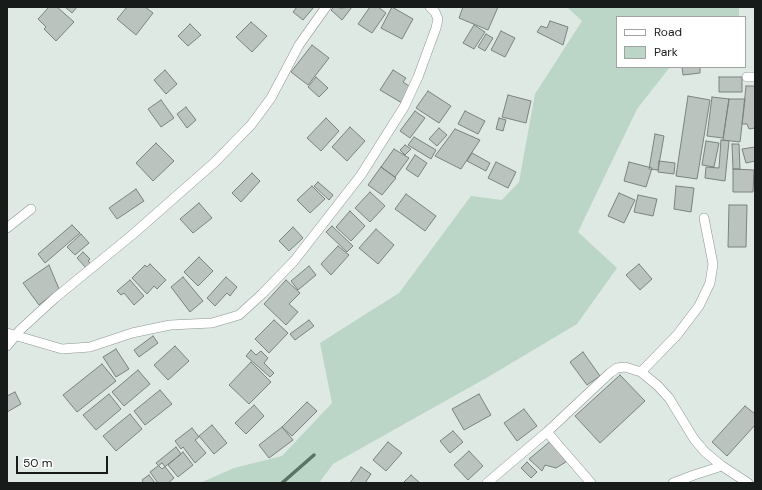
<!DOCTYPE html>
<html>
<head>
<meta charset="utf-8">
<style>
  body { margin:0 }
  #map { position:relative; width:762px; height:490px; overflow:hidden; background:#dfe9e4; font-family:"DM Sans",sans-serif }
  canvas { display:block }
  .frame { position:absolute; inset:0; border:8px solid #171b19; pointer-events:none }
  .legend { position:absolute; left:616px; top:16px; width:130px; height:52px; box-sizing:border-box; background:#fff; border:1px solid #a2a4a3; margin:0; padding:5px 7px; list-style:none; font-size:12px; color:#171b19 }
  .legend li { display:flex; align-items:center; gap:8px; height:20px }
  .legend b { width:20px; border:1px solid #a2a4a3 }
  .scale { position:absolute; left:16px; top:456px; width:92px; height:18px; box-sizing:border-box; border:2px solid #171b19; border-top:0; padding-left:5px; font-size:12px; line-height:14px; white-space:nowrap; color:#171b19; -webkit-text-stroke:3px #fff; paint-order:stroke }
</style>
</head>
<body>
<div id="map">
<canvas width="762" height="490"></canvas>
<div class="frame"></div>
<ul class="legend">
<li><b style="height:5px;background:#fff"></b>Road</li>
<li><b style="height:11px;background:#bbd5c7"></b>Park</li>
</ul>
<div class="scale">50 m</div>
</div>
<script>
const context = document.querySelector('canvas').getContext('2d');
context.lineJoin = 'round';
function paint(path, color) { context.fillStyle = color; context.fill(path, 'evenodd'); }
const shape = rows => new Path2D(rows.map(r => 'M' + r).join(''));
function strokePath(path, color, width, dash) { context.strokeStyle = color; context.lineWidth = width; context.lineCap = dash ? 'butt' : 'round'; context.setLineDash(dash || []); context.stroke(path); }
const green = shape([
  [567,7,739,7,739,17,617,17,617,67,670,67,637,109,578,232,617,268,577,324,488,377,333,464,319,483,200,483,234,468,282,456,332,403,320,343,399,293,471,196,502,200,519,182,535,94,582,21]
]);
const stream = shape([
  [282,483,314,455]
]);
const building = shape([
  [49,7,57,7,74,22,56,41,44,29,46,27,38,19,49,7],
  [65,7,77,7,72,13,65,7],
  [127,7,145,7,153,13,136,35,117,19,127,7],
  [297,7,314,7,303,20,293,12,297,7],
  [334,7,341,8,352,7,342,20,331,10,334,7],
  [370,7,378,7,386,13,372,33,358,24,370,7],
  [392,7,413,19,402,39,381,28,392,7],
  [463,7,498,7,488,30,459,18,463,7],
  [550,21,568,27,563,45,537,32,541,26,547,28,550,21],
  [251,22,267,36,252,52,236,37,251,22],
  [190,24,201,35,188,46,178,36,190,24],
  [474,25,485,32,474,49,463,43,474,25],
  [501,31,515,38,505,57,491,50,501,31],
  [486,34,493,38,485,51,478,47,486,34],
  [312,45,329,58,308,85,291,72,312,45],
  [682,67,700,67,700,73,683,75,682,67],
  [165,70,177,84,166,94,154,80,165,70],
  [393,70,406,78,403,82,412,88,402,103,380,90,393,70],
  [316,77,328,88,319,97,308,87,316,77],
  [719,77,742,77,742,92,719,92,719,77],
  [746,86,755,86,755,128,749,129,747,124,742,124,746,86],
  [428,91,451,106,439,123,416,108,428,91],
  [508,95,531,101,526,123,502,117,508,95],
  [688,96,710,100,697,179,676,176,688,96],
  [712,97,729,99,723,138,707,136,712,97],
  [729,99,745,99,740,142,723,140,729,99],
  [161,100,174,118,161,127,148,109,161,100],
  [186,107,196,120,187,128,177,114,186,107],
  [415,111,425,118,410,138,400,131,415,111],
  [465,111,485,121,478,134,458,124,465,111],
  [326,118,339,131,321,151,307,138,326,118],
  [499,118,506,120,503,131,496,129,499,118],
  [350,127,365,141,347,161,332,147,350,127],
  [439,128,447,135,437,146,429,139,439,128],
  [455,129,480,140,461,169,435,156,455,129],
  [655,134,664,136,658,170,649,169,655,134],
  [414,137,436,150,431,159,408,145,414,137],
  [721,140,729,141,725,181,705,178,706,167,719,168,721,140],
  [706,141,719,143,714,167,702,165,706,141],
  [156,143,174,161,153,181,136,163,156,143],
  [732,144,739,144,740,169,733,169,732,144],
  [405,145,411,149,405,155,400,150,405,145],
  [755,147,755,161,746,163,742,149,755,147],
  [394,149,409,158,395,177,381,167,394,149],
  [472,153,490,163,486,171,467,161,472,153],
  [415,155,427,163,418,177,406,169,415,155],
  [659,161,675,163,674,174,658,172,659,161],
  [496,162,516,172,508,188,488,178,496,162],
  [629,162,652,168,646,187,624,181,629,162],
  [381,167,396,178,382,195,368,185,381,167],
  [733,169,754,170,753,192,733,192,733,169],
  [252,173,260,181,241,202,232,193,252,173],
  [318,182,333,195,329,200,314,186,318,182],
  [312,186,325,199,310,213,297,200,312,186],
  [676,186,694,188,691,212,674,209,676,186],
  [136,189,144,201,117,219,109,208,136,189],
  [370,192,385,206,370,222,355,208,370,192],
  [619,193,635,200,624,223,608,216,619,193],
  [406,194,436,216,425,231,395,209,406,194],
  [638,195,657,199,653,216,634,212,638,195],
  [199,203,212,218,193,233,180,219,199,203],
  [729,205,747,205,746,247,728,247,729,205],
  [350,211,365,226,351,241,336,227,350,211],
  [72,225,80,233,45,263,38,254,72,225],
  [332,226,353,246,347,252,326,232,332,226],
  [293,227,303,238,289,251,279,241,293,227],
  [376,229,394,245,378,264,359,248,376,229],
  [81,234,89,243,75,255,67,247,81,234],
  [338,246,349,255,331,275,321,264,338,246],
  [83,252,90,259,88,261,92,265,87,269,77,258,83,252],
  [199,257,213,271,198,286,184,272,199,257],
  [150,264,166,280,157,289,154,286,147,294,132,278,145,265,147,267,150,264],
  [639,264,652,279,640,290,626,275,639,264],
  [49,265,59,289,39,305,23,283,49,265],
  [309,266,316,275,298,290,291,281,309,266],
  [183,277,203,301,190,312,171,287,183,277],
  [226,277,237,287,230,296,227,293,215,306,207,298,226,277],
  [130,280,144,296,134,305,124,293,121,295,117,291,130,280],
  [286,280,300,293,289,304,298,312,286,325,264,304,286,280],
  [274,320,288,333,269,353,255,339,274,320],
  [309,320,314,326,295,340,290,334,309,320],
  [153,336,158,343,139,357,134,350,153,336],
  [175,346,189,361,168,380,154,365,175,346],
  [116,349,129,369,116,377,103,357,116,349],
  [251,350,256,355,261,351,268,358,264,363,274,373,270,377,246,356,251,350],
  [583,352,600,376,587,385,570,362,583,352],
  [251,362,271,382,249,404,229,385,251,362],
  [102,364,116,381,77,412,63,395,102,364],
  [138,370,150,384,124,406,112,392,138,370],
  [620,375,645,401,600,443,575,416,620,375],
  [160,390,172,404,145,425,134,411,160,390],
  [15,392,21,404,7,412,7,396,15,392],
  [109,394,121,409,96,430,83,415,109,394],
  [479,394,491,415,464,430,452,409,479,394],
  [307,402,317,411,292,436,282,427,307,402],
  [254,405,264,416,246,434,235,423,254,405],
  [745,406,755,414,755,425,727,456,712,442,745,406],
  [524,409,537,426,517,441,504,423,524,409],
  [130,414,142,429,116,451,103,436,130,414],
  [212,425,227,443,214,454,199,436,212,425],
  [282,427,293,440,269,458,259,445,282,427],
  [192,428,199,437,195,440,206,453,195,463,183,447,181,449,175,441,192,428],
  [453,431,463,442,450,453,440,441,453,431],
  [552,440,569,460,556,468,545,465,542,471,529,459,552,440],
  [388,442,402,453,386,471,373,460,388,442],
  [176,447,181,454,162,469,156,463,176,447],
  [469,451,483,466,468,480,454,465,469,451],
  [183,452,193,465,178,477,168,465,183,452],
  [527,462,537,472,531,478,521,468,527,462],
  [162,463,174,478,168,483,158,483,150,472,162,463],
  [361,467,371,474,365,483,350,483,361,467],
  [149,475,155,483,144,483,142,480,149,475],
  [411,475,420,483,403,483,411,475]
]);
const street = shape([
  [747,77,755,77],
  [7,228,31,209],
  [7,333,62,349,90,347,132,333,170,325,212,323,239,315,262,294,294,261,361,175,404,107,418,77,436,28,438,19,435,12,430,7],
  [7,346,20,330,55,298,132,235,215,162,251,125,271,98,299,45,326,7],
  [641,372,677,335,699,306,710,283,713,264,704,218],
  [547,432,591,483],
  [487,483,547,432,610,373,617,368,625,367,641,372,657,385,669,398,694,439,705,452,722,466,748,483],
  [673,483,694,475,722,466]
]);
paint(green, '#bbd5c7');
strokePath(stream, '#5a7367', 3.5);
paint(building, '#bac3be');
strokePath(building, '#7a837e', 1);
strokePath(street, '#8d9692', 10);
strokePath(street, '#fff', 9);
</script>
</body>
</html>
